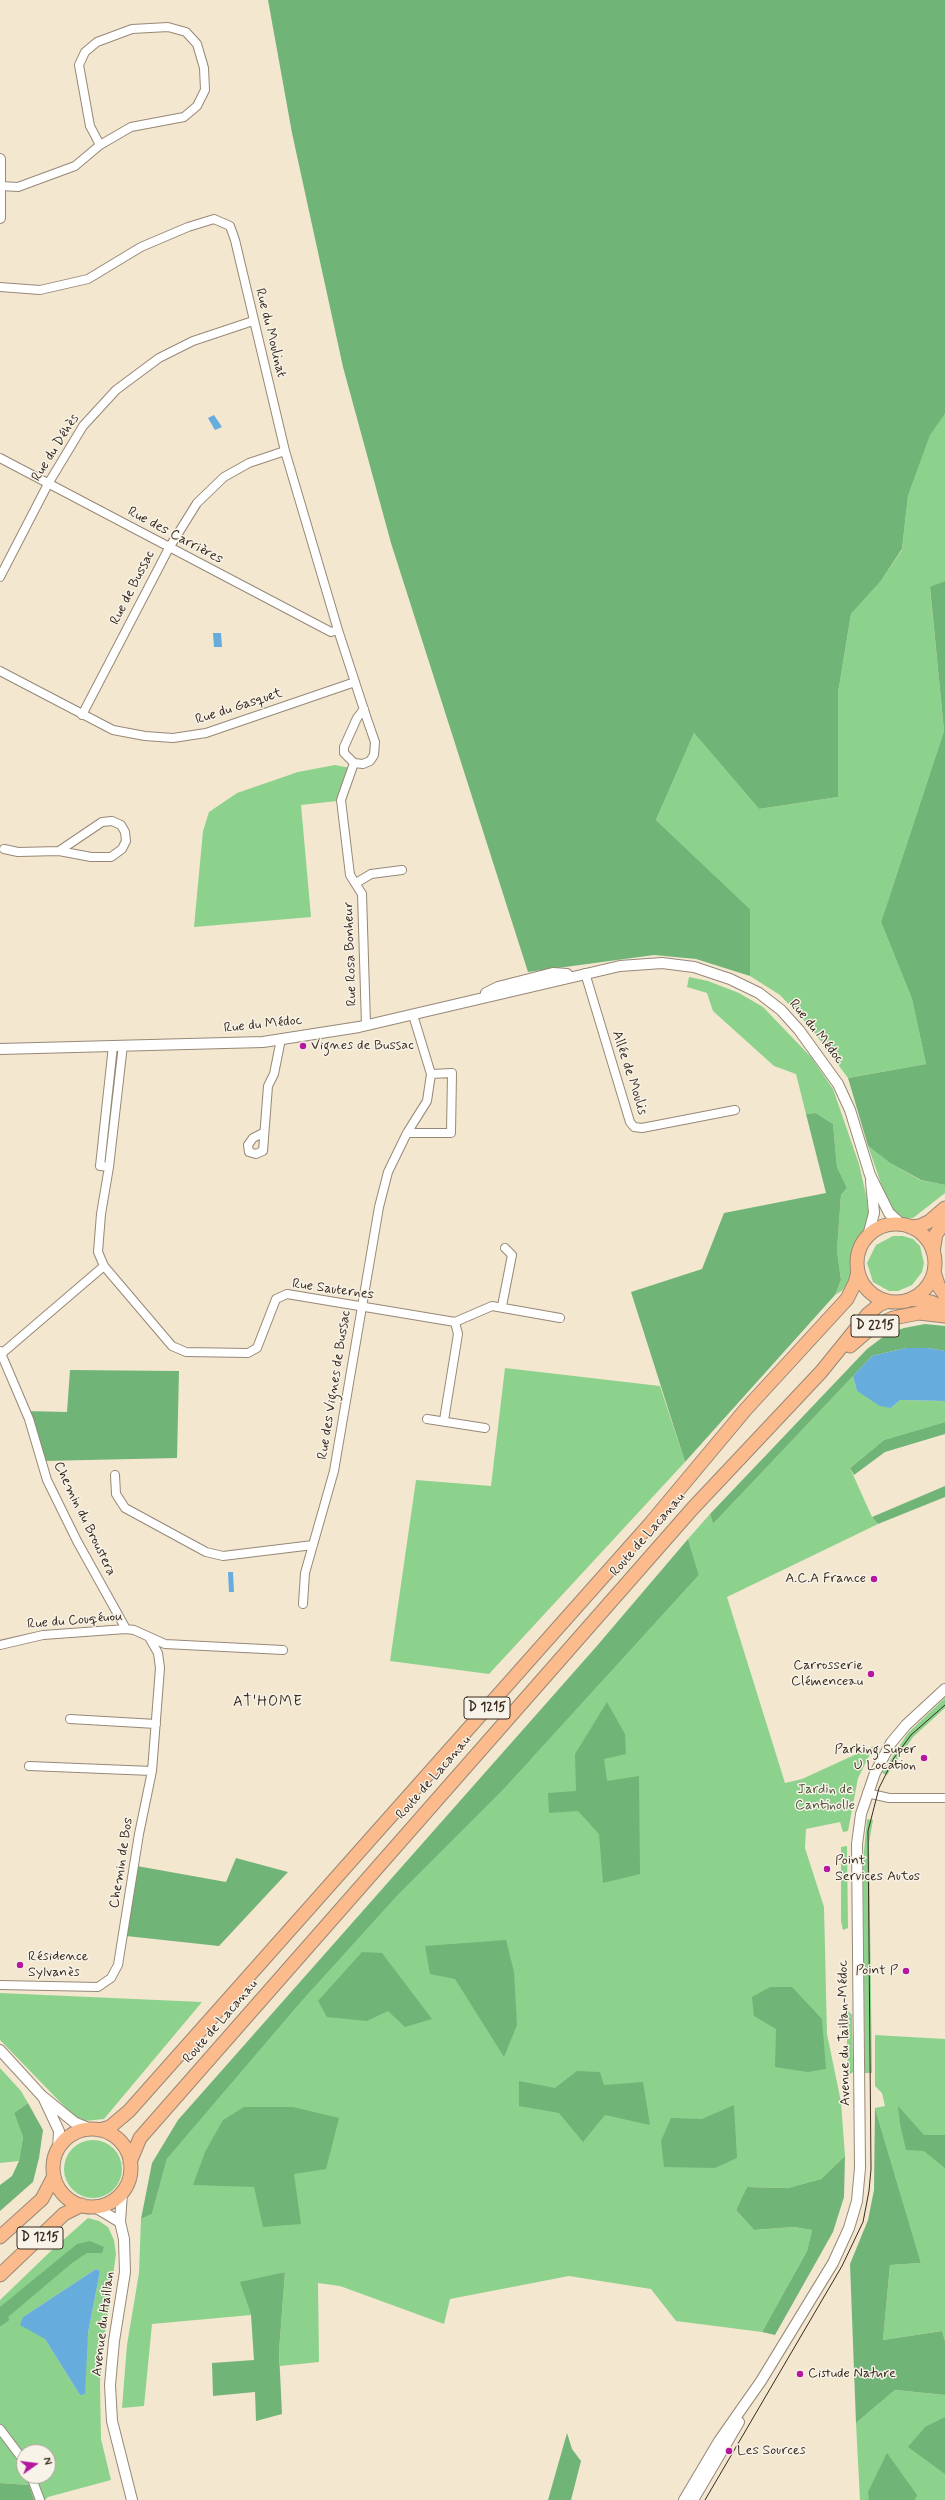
<!DOCTYPE html>
<html>
<head>
<meta charset="utf-8">
<style>
  body { margin:0 }
  #map { position:relative; width:945px; height:2500px; overflow:hidden; background:#f3e7d0; font-family:Mynerve,sans-serif }
  canvas { display:block }
  .north { position:absolute; left:16px; top:2444px; width:40px; height:40px; box-sizing:border-box; background:#f7f3e8; border:1px solid #aca397; border-radius:50%; rotate:76deg; font-size:11px; font-weight:700; line-height:16px; text-align:center; color:#3b2a1e }
  .north::after { content:''; display:block; margin:auto; width:14px; height:18px; background:#b5179e; clip-path:polygon(50% 0,100% 100%,50% 72%,0 100%) }
</style>
</head>
<body>
<div id="map">
<canvas width="945" height="2500"></canvas>
<div class="north">N</div>
</div>
<script>
const context = document.querySelector('canvas').getContext('2d');
context.lineJoin = 'round';
function paint(path, color) { context.fillStyle = color; context.fill(path, 'evenodd'); }
const shape = rows => new Path2D(rows.map(r => 'M' + r).join(''));
function strokePath(path, color, width, dash) { context.strokeStyle = color; context.lineWidth = width; context.lineCap = dash ? 'butt' : 'round'; context.setLineDash(dash || []); context.stroke(path); }
function write(font, color, halo, rows, align = 'center') {
  context.font = font + ' Mynerve,sans-serif'; context.lineWidth = 3; context.setLineDash([]); context.textBaseline = 'middle'; context.strokeStyle = halo; context.fillStyle = color; for (const [text, x, y, turn = 0] of rows) {
    context.save(); context.translate(x, y); context.rotate((+turn || 0) * Math.PI / 180); context.textAlign = isNaN(turn) ? turn : align; if (halo) context.strokeText(text, 0, 0); context.fillText(text, 0, 0); context.restore();
  }
}
const green = shape([
  [945,414,945,581,930,588,944,731,881,922,912,999,926,1064,848,1078,811,1028,780,995,750,976,750,909,656,820,694,733,759,809,838,797,838,693,851,614,881,581,902,550,908,496,930,434],
  [335,765,350,768,337,801,301,805,311,917,194,927,203,831,209,812,237,793,298,772],
  [689,977,708,981,739,993,763,1007,811,1057,833,1089,859,1164,867,1199,869,1219,866,1228,857,1238,851,1251,850,1279,843,1290,835,1295,841,1280,837,1250,841,1195,847,1188,837,1167,833,1124,816,1113,806,1114,796,1074,774,1066,713,1011,707,993,687,987],
  [868,1146,890,1163,920,1180,945,1185,945,1193,913,1218,907,1219,898,1216,891,1208,884,1192],
  [893,1236,903,1236,913,1239,920,1246,924,1263,922,1272,912,1285,898,1291,889,1291,873,1282,867,1263,876,1245],
  [505,1368,660,1386,685,1462,489,1674,390,1661,416,1480,491,1486],
  [853,1376,857,1391,891,1408,900,1400,945,1401,945,1422,884,1440,850,1468,872,1517,878,1524,727,1597,785,1783,802,1779,874,1746,858,1778,848,1831,843,1832,840,1822,806,1829,805,1848,824,1907,827,2034,841,2102,845,2156,821,2179,788,2188,747,2187,736,2210,754,2230,794,2227,812,2230,807,2251,762,2332,676,2321,651,2289,569,2276,450,2299,444,2324,340,2286,318,2283,319,2362,280,2366,279,2352,285,2272,241,2283,251,2315,152,2324,144,2406,122,2408,127,2345,139,2273,141,2219,152,2214,167,2159,301,2002,398,1895,504,1789,699,1575,688,1539,710,1514,713,1524],
  [945,1698,945,1708,913,1737,887,1775,882,1773,908,1733],
  [867,1819,873,1820,869,1843,872,2073,865,2073,863,1863],
  [847,1846,848,1928,843,1930,841,1921,841,1847],
  [0,1993,202,2002,104,2119,85,2121,75,2116,65,2107,0,2040],
  [846,2008,852,2015,853,2072,848,2076],
  [875,2035,945,2039,945,2341,942,2331,883,2340,890,2265,921,2263,875,2108,885,2106,882,2093,875,2086],
  [0,2068,21,2091,28,2103,14,2113,23,2137,19,2161,0,2163],
  '64 2169a29 29 0 1 1 58 0a29 29 0 1 1-58 0Z',
  [88,2218,99,2221,108,2227,114,2240,116,2254,102,2355,100,2382,101,2439,111,2480,48,2497,45,2500,34,2500,29,2485,0,2483,0,2327,10,2320,0,2307,0,2300,53,2249],
  [96,2269,100,2271,88,2333,80,2395,45,2339,23,2317],
  [24,2452,48,2452,48,2476,24,2476],
  [895,2390,945,2395,945,2500,860,2500,856,2423]
]);
const forest = shape([
  [268,0,945,0,945,414,930,435,908,496,902,549,881,581,851,614,838,693,838,797,759,809,694,733,656,820,750,909,750,976,696,959,654,955,528,972,391,543,343,367,292,133],
  [945,581,945,1185,921,1180,890,1163,868,1146,848,1078,926,1064,912,999,881,922,944,731,930,587],
  [816,1113,833,1124,837,1167,847,1188,841,1195,837,1250,841,1280,835,1295,685,1462,631,1292,702,1269,724,1213,826,1193,806,1114],
  [925,1324,945,1326,945,1351,928,1348,906,1348,872,1356,713,1524,710,1514,867,1349,887,1334,904,1328],
  [70,1370,179,1371,177,1458,43,1461,25,1411,67,1412],
  [945,1422,945,1434,885,1452,854,1475,850,1468,884,1440],
  [945,1486,945,1497,878,1524,872,1517],
  [688,1539,699,1575,504,1789,398,1895,301,2002,167,2159,152,2214,141,2219,152,2163,178,2120,596,1647],
  [607,1702,625,1734,626,1754,604,1759,607,1781,639,1776,640,1874,603,1883,599,1834,578,1811,549,1813,548,1793,576,1791,575,1754],
  [236,1858,288,1872,219,1946,126,1936,137,1866,226,1882],
  [506,1940,514,1972,517,2025,504,2057,455,1979,430,1974,425,1946],
  [362,1952,382,1953,432,2019,405,2027,388,2011,367,2021,327,2017,318,2001],
  [770,1987,792,1987,822,2019,826,2069,808,2072,775,2067,776,2029,754,2016,752,1997],
  [577,2071,600,2072,604,2085,643,2082,650,2125,605,2115,583,2142,559,2113,519,2106,519,2081,555,2088],
  [28,2103,43,2130,39,2158,33,2182,0,2211,0,2185,12,2176,19,2161,23,2137,14,2113],
  [734,2105,737,2158,715,2168,664,2167,661,2141,671,2118,702,2119],
  [898,2106,924,2135,945,2135,945,2168,924,2151,906,2150,900,2124],
  [244,2107,293,2107,339,2118,326,2169,294,2174,301,2224,263,2227,254,2187,193,2185,205,2152,223,2120],
  [875,2108,921,2263,890,2265,883,2340,942,2331,945,2341,945,2395,895,2390,856,2423,850,2264,868,2220,874,2190],
  [845,2156,844,2197,833,2232,775,2335,762,2332,807,2251,812,2230,794,2227,754,2230,736,2210,747,2187,788,2188,821,2179],
  [90,2241,104,2247,102,2253,87,2253,72,2263,8,2317,10,2320,0,2327,0,2307,77,2244],
  [285,2272,279,2352,282,2414,256,2421,255,2392,213,2396,212,2363,254,2360,251,2315,240,2282],
  [945,2417,945,2474,908,2447,925,2427],
  [567,2433,572,2449,581,2461,571,2500,548,2500],
  [887,2453,917,2495,915,2500,869,2500,868,2492],
  [0,2483,29,2485,34,2500,0,2500]
]);
const water = shape([
  [214,415,222,427,215,430,208,418],
  [213,633,221,633,222,647,214,647],
  [906,1348,928,1348,945,1351,945,1401,900,1400,891,1408,880,1406,857,1391,853,1376,872,1356],
  [228,1572,233,1572,234,1592,229,1592],
  [96,2269,100,2271,88,2333,85,2394,80,2395,45,2339,20,2325,23,2317]
]);
const minor = shape([
  [0,186,18,187,75,166,100,145,131,127,184,117,197,106,205,90,204,68,197,44,186,32,168,27,132,29,97,42,85,52,79,65,90,126,100,145],
  [0,287,40,290,88,279,141,247,188,227,214,219,230,226,235,240,285,451,338,630,367,719,375,742,374,755,370,761,363,764,354,763,344,753,344,747,357,718,364,709],
  [0,458,331,632,338,630],
  [0,577,48,484,83,426,116,390,159,358,193,341,253,321],
  [0,671,113,730,145,736,173,738,206,733,355,682],
  [82,715,169,548,197,503,224,477,249,463,285,451],
  [354,763,341,800,350,875,362,894,366,1025],
  [4,849,18,852,59,851,91,857,111,857,122,849,126,841,125,832,121,825,112,821,102,822,59,851],
  [356,883,371,874,402,870],
  [585,973,630,1122,634,1127,642,1128,735,1110],
  [123,1045,109,1167,101,1214,98,1252,104,1266,172,1346,186,1352,248,1353,257,1348,276,1299,287,1294,455,1322,492,1306,560,1318],
  [263,1133,253,1138,248,1145,249,1152,256,1154,263,1151,268,1086,274,1074,281,1039],
  [407,1133,451,1133,452,1073,431,1074],
  [109,1167,100,1166,113,1046],
  [502,1306,512,1255,505,1248],
  [0,1351,29,1419,47,1480,77,1541,126,1629],
  [0,1355,104,1266],
  [427,1419,485,1428],
  [444,1420,458,1334,455,1322],
  [115,1475,116,1494,125,1508,206,1552,223,1556,313,1545],
  [303,1604,305,1573,334,1471,379,1207,388,1172,407,1133,427,1101,431,1074,413,1015],
  [0,1645,43,1635,126,1629,134,1630,165,1644,283,1650],
  [70,1719,156,1724],
  [29,1766,152,1771],
  [867,1793,889,1798,945,1798],
  [0,1985,98,1987,111,1978,118,1965,139,1834,152,1771,160,1668,158,1653,150,1639],
  [0,2429,24,2461],
  [31,2476,40,2500]
]);
const tertiary = shape([
  [0,159,0,218],
  [486,993,498,987,553,973,567,974],
  [0,1049,263,1042,359,1027,620,966,662,963,694,967,730,979,759,993,781,1010,799,1030,838,1084,850,1110,870,1175,889,1213,901,1224],
  [868,1236,874,1213,871,1181],
  [0,2050,42,2096,74,2122,91,2129],
  [44,2099,59,2131,58,2150],
  [122,2193,120,2222,124,2239,125,2272,114,2341,110,2385,112,2421,132,2500],
  [95,2207,120,2222],
  [684,2500,719,2441,761,2381,833,2263,849,2228,857,2201,860,2168,857,1844,861,1814,875,1773,891,1743,906,1725,945,1689],
  [693,2500,739,2422]
]);
const primary = shape([
  '857 1263a39 39 0 1 1 78 0a39 39 0 1 1-78 0Z',
  [910,1227,920,1226,930,1221,945,1208],
  [933,1252,936,1234,945,1222],
  [934,1272,939,1287,945,1295],
  [911,1299,931,1302,945,1308],
  [850,1346,871,1328,893,1318,919,1313,945,1316],
  '53 2168a39 39 0 1 1 78 0a39 39 0 1 1-78 0Z',
  [100,2130,110,2127,129,2111,650,1524,746,1409,847,1299,855,1283,858,1272],
  [130,2162,140,2138,693,1508,821,1372,868,1314,879,1305,888,1301],
  [0,2237,42,2199,54,2176],
  [0,2275,64,2214,82,2205]
]);
const tram = shape([
  [705,2500,842,2266,863,2222,869,2191,871,2169,868,1831,879,1788,894,1758,911,1735,945,1705]
]);
const markers = [
  [303,1046,4,"#b5179e"],
  [874,1579,4,"#b5179e"],
  [871,1674,4,"#b5179e"],
  [924,1758,4,"#b5179e"],
  [827,1869,4,"#b5179e"],
  [20,1965,4,"#b5179e"],
  [906,1971,4,"#b5179e"],
  [800,2374,4,"#b5179e"],
  [729,2451,4,"#b5179e"]
];
const shields = [
  [875,1326,48],
  [487,1708,46],
  [40,2238,46]
];
const shieldNames = [
  ["D 2215",875,1326],
  ["D 1215",487,1708],
  ["D 1215",40,2238]
];
const streetNames = [
  ["Rue du Moulinat",270,333,76],
  ["Rue du Déhès",56,448,-58],
  ["Rue des Carrières",175,536,28],
  ["Rue de Bussac",133,588,-63],
  ["Rue du Gasquet",239,707,-18],
  ["Rue Rosa Bonheur",351,954,-92],
  ["Rue du Médoc",263,1025,-6],
  ["Rue du Médoc",816,1032,51],
  ["Allée de Moulis",629,1073,72],
  ["Rue Sauternes",333,1290,8],
  ["Rue des Vignes de Bussac",335,1385,-81],
  ["Chemin du Broustera",84,1519,64],
  ["Route de Lacanau",648,1535,-49],
  ["Rue du Couqéuou",75,1621,-5],
  ["Route de Lacanau",434,1778,-49],
  ["Chemin de Bos",122,1863,-81],
  ["Route de Lacanau",221,2022,-49],
  ["Avenue du Taillan-Médoc",845,2033,-91],
  ["Avenue du Haillan",104,2324,-83]
];
const poiNames = [
  ["Vignes de Bussac",311,1046],
  ["A.C.A France",866,1579,"right"],
  ["Carrosserie",863,1666,"right"],
  ["Clémenceau",863,1682,"right"],
  ["Parking Super",916,1750,"right"],
  ["U Location",916,1766,"right"],
  ["Point",835,1861],
  ["Services Autos",835,1877],
  ["Résidence",28,1957],
  ["Sylvanès",28,1973],
  ["Point P",898,1971,"right"],
  ["Cistude Nature",808,2374],
  ["Les Sources",737,2451]
];
const parkNames = [
  ["Jardin de",825,1790],
  ["Cantinolle",825,1806]
];
const neighbourhoodNames = [
  ["AT'HOME",268,1703]
];
paint(green, '#8cd28c');
paint(forest, '#71b478');
paint(water, '#66acdc');
strokePath(minor, '#978877', 10);
strokePath(tertiary, '#978877', 12);
strokePath(primary, '#978877', 15);
strokePath(minor, '#fff', 8);
strokePath(tertiary, '#fff', 10);
strokePath(primary, '#fbbb8c', 13);
strokePath(tram, '#3b2a1e', 1);
for (const [x, y, r, color] of markers) { const dot = new Path2D(); dot.arc(x, y, r, 0, 2 * Math.PI); context.fillStyle = color; context.fill(dot); strokePath(dot, '#f7f3e8', 1.5); }
for (const [x, y, w] of shields) { const box = new Path2D(); box.roundRect(x - w / 2, y - 11, w, 22, 3); context.fillStyle = '#f7f3e8'; context.fill(box); strokePath(box, '#3b2a1e', 1); }
write('bold 13px', '#3b2a1e', null, shieldNames);
write('14px', '#3b2a1e', '#f7f3e8', streetNames);
write('14px', '#3b2a1e', '#f7f3e8', poiNames, 'left');
write('14px', '#4f543a', '#f7f3e8', parkNames);
context.letterSpacing = '1px';
write('15px', '#3b2a1e', '#f7f3e8', neighbourhoodNames);
context.letterSpacing = '0px';
</script>
</body>
</html>
